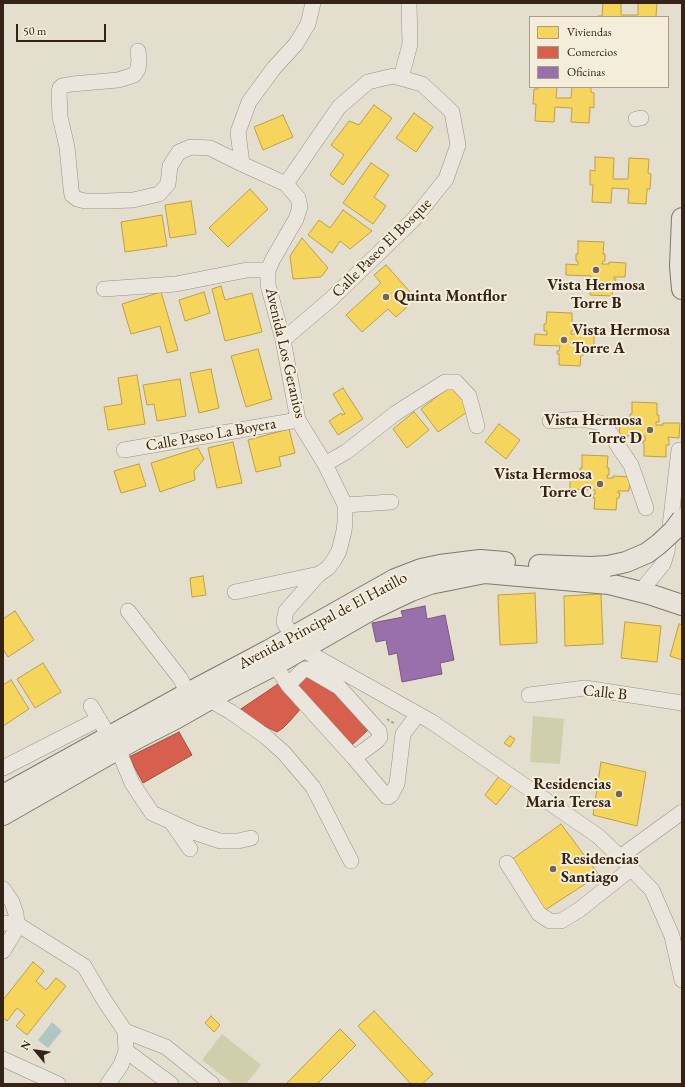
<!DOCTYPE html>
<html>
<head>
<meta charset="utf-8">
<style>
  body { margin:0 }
  #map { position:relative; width:685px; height:1087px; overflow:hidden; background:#e4dece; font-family:"EB Garamond",serif }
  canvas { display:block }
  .frame { position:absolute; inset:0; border:4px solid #352219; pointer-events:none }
  .legend { position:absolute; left:529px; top:16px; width:140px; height:72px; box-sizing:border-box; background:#f3edd9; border:1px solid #a79c8c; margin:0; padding:5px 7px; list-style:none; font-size:12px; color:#352219 }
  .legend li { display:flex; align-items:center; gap:8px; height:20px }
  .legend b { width:20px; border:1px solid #a79c8c }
  .north { position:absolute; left:16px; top:1031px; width:40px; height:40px; -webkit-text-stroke:3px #f3edd9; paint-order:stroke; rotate:299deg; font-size:11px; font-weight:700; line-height:16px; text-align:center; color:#352219 }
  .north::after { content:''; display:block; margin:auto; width:14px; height:18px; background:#352219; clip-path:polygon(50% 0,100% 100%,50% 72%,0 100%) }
  .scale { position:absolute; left:16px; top:24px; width:90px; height:18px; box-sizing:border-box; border:2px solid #352219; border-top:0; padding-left:5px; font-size:12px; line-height:14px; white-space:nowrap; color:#352219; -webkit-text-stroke:3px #f3edd9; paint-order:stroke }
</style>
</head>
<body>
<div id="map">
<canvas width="685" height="1087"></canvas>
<div class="frame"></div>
<ul class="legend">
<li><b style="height:11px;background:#f6d55c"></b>Viviendas</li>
<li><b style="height:11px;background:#d6604d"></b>Comercios</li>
<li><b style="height:11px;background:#9970ab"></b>Oficinas</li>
</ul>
<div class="north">N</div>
<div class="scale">50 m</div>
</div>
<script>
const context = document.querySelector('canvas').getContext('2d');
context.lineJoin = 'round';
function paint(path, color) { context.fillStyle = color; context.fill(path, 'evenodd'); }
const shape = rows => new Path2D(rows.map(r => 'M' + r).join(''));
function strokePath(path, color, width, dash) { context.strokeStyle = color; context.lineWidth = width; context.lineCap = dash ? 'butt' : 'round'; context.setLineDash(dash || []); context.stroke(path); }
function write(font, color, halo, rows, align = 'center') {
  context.font = font + ' "EB Garamond",serif'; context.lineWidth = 4; context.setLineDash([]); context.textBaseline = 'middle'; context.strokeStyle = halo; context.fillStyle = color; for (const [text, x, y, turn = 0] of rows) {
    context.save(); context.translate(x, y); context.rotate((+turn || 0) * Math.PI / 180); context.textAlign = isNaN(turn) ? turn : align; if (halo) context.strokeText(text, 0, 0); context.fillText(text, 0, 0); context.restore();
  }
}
const green = shape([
  [533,716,564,719,560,764,530,762],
  [222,1034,261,1065,246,1084,233,1084,202,1060]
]);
const water = shape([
  [52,1022,62,1031,48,1048,38,1040]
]);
const homes = shape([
  [603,3,621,3,621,15,638,15,638,3,657,3,656,17,598,17,598,16,602,16,603,3],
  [538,87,557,87,556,98,571,98,572,87,591,87,591,92,594,93,594,108,590,107,589,123,571,122,572,108,555,107,554,122,535,121,536,104,533,104,534,89,538,89,538,87],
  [374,105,392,118,343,185,330,175,344,155,331,145,349,121,359,125,374,105],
  [414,113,433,127,416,152,396,138,414,113],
  [283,115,293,137,263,150,254,127,283,115],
  [595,157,614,158,613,179,628,179,629,158,649,159,648,173,651,174,650,189,647,189,646,204,628,203,629,189,612,188,611,203,592,202,593,185,590,185,590,170,595,171,595,157],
  [371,163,389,175,374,197,386,206,373,224,343,203,371,163],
  [250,189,268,209,228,247,209,228,250,189],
  [191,201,196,234,170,238,165,205,191,201],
  [343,210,372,231,350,249,340,241,332,253,308,235,319,220,330,228,343,210],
  [162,215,167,246,125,252,121,222,162,215],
  [302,238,328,268,321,277,293,279,290,256,302,238],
  [578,241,604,242,603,254,605,254,605,261,603,261,602,264,609,264,609,262,626,263,625,277,614,277,614,279,616,279,615,284,613,284,612,296,590,295,591,284,589,284,589,280,591,280,591,276,566,275,566,264,578,265,578,261,576,261,576,254,578,254,578,241],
  [386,265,411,293,402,301,407,307,396,317,388,309,362,332,346,315,381,283,374,275,386,265],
  [221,286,225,300,252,293,262,332,225,341,212,289,221,286],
  [161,292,178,350,167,353,160,326,131,334,122,304,161,292],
  [204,292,210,313,185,321,179,300,204,292],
  [547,312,572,313,572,324,573,324,573,331,571,331,571,334,578,334,578,332,594,333,594,348,582,347,582,349,584,349,584,355,581,355,580,366,559,365,559,354,557,354,557,351,559,351,560,346,534,345,535,334,547,335,547,331,544,331,544,324,546,324,547,312],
  [258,349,272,399,246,407,231,356,258,349],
  [211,369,219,408,199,413,190,373,211,369],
  [137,375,145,424,108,430,104,407,122,404,118,378,137,375],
  [180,379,186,416,157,421,154,404,147,405,143,385,180,379],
  [453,384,470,410,438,432,421,409,453,384],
  [343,388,363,419,338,435,329,421,341,413,342,415,345,414,333,394,343,388],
  [632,402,657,403,657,415,659,415,659,422,656,422,656,425,663,425,663,423,680,423,679,438,668,437,668,439,669,439,669,445,666,445,666,457,644,456,644,444,643,444,643,441,645,441,645,436,619,436,620,425,632,425,632,422,630,422,630,414,632,414,632,402],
  [414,412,429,430,407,448,393,429,414,412],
  [499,424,520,440,506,459,485,442,499,424],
  [289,429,295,453,279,457,281,466,256,472,248,440,289,429],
  [233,442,242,483,217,488,208,448,233,442],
  [198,448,204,459,194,471,195,480,160,492,151,463,198,448],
  [582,455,608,456,607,468,609,468,609,475,607,475,607,478,613,478,613,476,630,477,629,491,618,491,618,493,620,493,619,498,617,498,616,510,594,509,595,498,593,498,593,494,595,494,595,490,570,489,570,478,582,479,583,475,580,475,580,468,582,468,582,455],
  [139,464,146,486,121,493,114,471,139,464],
  [203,576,206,595,192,597,190,578,203,576],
  [535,593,537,643,500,645,498,595,535,593],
  [601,594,603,644,565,646,564,596,601,594],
  [15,611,34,640,8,657,3,649,3,619,15,611],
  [625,622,661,626,657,662,621,658,625,622],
  [679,624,682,625,682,660,670,656,679,624],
  [43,663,61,692,35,708,17,679,43,663],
  [11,680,29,709,3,726,3,685,11,680],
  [510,736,515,739,510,747,504,743,510,736],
  [601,762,646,772,637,826,593,815,601,762],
  [500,775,512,785,496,805,485,795,500,775],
  [561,824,599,875,539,914,507,863,561,824],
  [33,962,44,971,36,981,46,990,56,978,66,986,27,1035,16,1026,25,1015,17,1008,7,1021,3,1018,3,1000,33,962],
  [374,1011,433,1074,422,1084,411,1084,358,1026,374,1011],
  [211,1016,220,1025,214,1032,205,1023,211,1016],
  [340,1029,356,1045,317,1084,286,1084,340,1029]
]);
const shops = shape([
  [306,675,329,688,369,729,352,745,297,684,306,675],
  [281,682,302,707,290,721,283,728,277,732,254,721,238,711,281,682],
  [179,732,192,755,143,783,129,757,179,732]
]);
const offices = shape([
  [425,606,427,619,445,615,454,660,440,663,442,674,402,682,397,653,389,655,386,640,376,642,372,623,403,617,401,611,425,606]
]);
const path = shape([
  [387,719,395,724]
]);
const minor = shape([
  [138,51,139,61,138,69,134,75,118,80,72,84,62,86,60,88,59,92,60,117,67,147,71,188,72,195,77,199,85,201,107,201,133,200,159,194,168,184,170,166,179,152,191,147,210,148,242,164,286,184,298,198,300,207,296,219,273,259,268,270,268,285,283,340,298,420,325,464,345,505,345,522,344,531,339,551,334,560,328,568,319,574,286,611,285,616,284,622,292,637,302,649,432,722,598,836,620,857,652,890,672,936,682,980],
  [401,78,410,44,409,3],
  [636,119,641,118],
  [242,164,238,132,249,102,274,68,296,44,308,24,313,3],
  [104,289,176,284,247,270,268,270],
  [283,340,331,299,413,220,446,179,458,145,452,112,422,84,393,76,368,82,339,107,286,184],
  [550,421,581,419,601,423,611,434,618,446,631,465,646,508],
  [124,450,298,420],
  [325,464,346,452,396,413,445,382,456,382,469,396,477,426],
  [345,505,391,502],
  [235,592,319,574],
  [640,592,663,564,667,552,679,450],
  [128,611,180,678,188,693],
  [275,665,288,685,354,758,387,797,388,797,391,795,397,784,403,734,418,714],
  [288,685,302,671,305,669,308,669,339,687,379,731,380,737,377,741,354,758],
  [529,695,585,688,682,703],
  [210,700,231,712,265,736,284,753,313,787,351,861],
  [91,706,104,728],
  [118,749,132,783,152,813,193,832,220,841,238,841,251,838],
  [3,768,99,719],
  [172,823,190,849],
  [620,857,682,812],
  [507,863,539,914,550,921,561,921,579,910,632,868],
  [3,889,12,902,16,914,17,924,14,933,3,951],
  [3,923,17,924,84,966,104,1000,125,1031,126,1051,121,1065,108,1084],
  [125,1031,166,1047,212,1084],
  [126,1051,171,1084],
  [3,1059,58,1084]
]);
const major = shape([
  [682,218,680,266,682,289],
  [539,565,591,567,608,566],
  [3,795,188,693,269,650,395,579,421,569,440,565,480,560,505,562],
  [3,815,136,739,177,718,228,689,275,665,371,610,411,591,430,584,485,573,609,584,649,594,682,605]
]);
const majorBridge = shape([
  [608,566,626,562,647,553,659,544,673,531,682,519]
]);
const markers = [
  [596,270,4,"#726458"],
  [386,297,4,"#726458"],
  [564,340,4,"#726458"],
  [650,430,4,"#726458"],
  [600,484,4,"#726458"],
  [619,794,4,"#726458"],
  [553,869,4,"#726458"]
];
const streetNames = [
  ["Calle Paseo El Bosque",382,248,-45],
  ["Avenida Los Geranios",285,353,77],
  ["Calle Paseo La Boyera",211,435,-10],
  ["Avenida Principal de El Hatillo",323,621,-28],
  ["Calle B",605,693,6]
];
const poiNames = [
  ["Vista Hermosa",596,286,"center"],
  ["Torre B",596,304,"center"],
  ["Quinta Montflor",394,297],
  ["Vista Hermosa",572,331],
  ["Torre A",572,349],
  ["Vista Hermosa",642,421,"right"],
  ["Torre D",642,439,"right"],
  ["Vista Hermosa",592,475,"right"],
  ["Torre C",592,493,"right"],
  ["Residencias",611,785,"right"],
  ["Maria Teresa",611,803,"right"],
  ["Residencias",561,860],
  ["Santiago",561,878]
];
paint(green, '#d0ceab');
paint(water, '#b0c7c1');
paint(homes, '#f6d55c');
strokePath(homes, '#bc9f48', 1);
paint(shops, '#d6604d');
strokePath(shops, '#a64d3d', 1);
paint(offices, '#9970ab');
strokePath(offices, '#7b597f', 1);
strokePath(minor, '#989288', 16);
strokePath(major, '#7f786f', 22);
strokePath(path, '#a8a49e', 2, [3, 2]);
strokePath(minor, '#eae6de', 15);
strokePath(major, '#e7e3d9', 20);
strokePath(majorBridge, '#7f786f', 22, []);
strokePath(majorBridge, '#e7e3d9', 20);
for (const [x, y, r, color] of markers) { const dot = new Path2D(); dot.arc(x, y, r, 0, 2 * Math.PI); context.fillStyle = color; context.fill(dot); strokePath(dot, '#f3edd9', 1.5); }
write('16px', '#352219', '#f3edd9', streetNames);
write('bold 16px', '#352219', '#f3edd9', poiNames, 'left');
</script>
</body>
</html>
